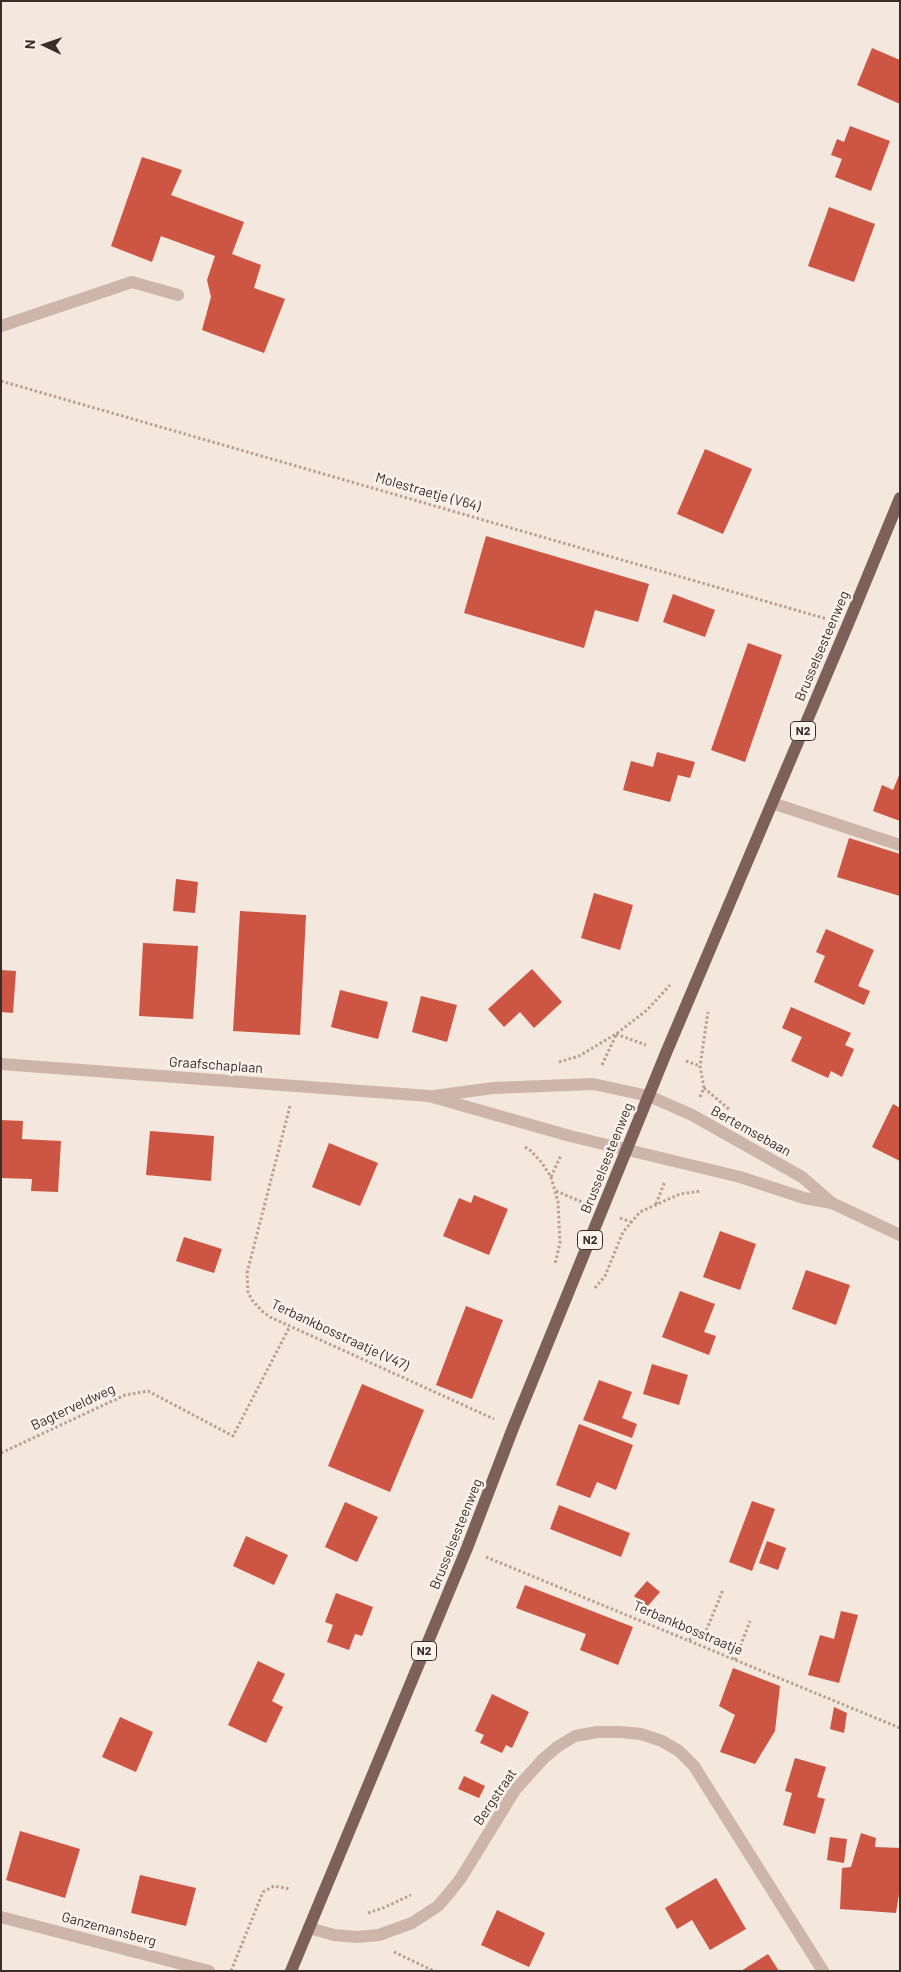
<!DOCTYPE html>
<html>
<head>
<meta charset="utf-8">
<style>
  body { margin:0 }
  #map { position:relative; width:901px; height:1972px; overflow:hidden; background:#f4e7de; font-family:Barlow,sans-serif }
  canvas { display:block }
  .frame { position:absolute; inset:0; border:2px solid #3a2d29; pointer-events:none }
  .north { position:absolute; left:20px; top:20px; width:50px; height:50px; -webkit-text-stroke:4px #fbf2eb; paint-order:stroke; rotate:273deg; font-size:14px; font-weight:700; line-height:20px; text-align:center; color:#3a2d29 }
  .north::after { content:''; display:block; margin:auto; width:18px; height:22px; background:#3a2d29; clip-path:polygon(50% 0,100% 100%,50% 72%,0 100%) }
</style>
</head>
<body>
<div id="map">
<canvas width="901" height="1972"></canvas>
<div class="frame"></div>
<div class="north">N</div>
</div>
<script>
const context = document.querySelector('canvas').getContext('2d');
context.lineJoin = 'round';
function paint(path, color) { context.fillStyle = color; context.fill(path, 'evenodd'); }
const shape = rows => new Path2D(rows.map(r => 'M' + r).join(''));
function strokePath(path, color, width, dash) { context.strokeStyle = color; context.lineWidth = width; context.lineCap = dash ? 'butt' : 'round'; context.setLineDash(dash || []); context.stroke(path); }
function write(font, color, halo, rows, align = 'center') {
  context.font = font + ' Barlow,sans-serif'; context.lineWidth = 5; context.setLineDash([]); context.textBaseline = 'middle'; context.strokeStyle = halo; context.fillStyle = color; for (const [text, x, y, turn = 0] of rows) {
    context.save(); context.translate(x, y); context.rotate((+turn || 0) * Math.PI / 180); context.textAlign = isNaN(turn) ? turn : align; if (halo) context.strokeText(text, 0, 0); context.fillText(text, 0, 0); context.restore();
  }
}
const building = shape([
  [872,48,900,60,900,104,857,85],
  [850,126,890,141,871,191,835,177,842,159,831,155,837,139,844,142],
  [142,157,182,170,171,195,244,222,232,254,261,265,254,288,285,299,264,353,202,330,211,297,207,280,215,256,161,236,152,262,111,246],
  [829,207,875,224,854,282,808,266],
  [705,449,752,469,723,534,677,514],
  [486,536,649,584,638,622,595,610,584,648,464,613],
  [673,594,715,610,705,637,663,622],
  [748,643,782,655,745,762,711,750],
  [657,752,695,762,690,778,678,775,670,802,623,790,631,761,653,767],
  [900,773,900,821,873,811,882,785,893,790],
  [849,838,900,854,900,896,837,877],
  [176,879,198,882,195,913,173,911],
  [594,893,633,905,620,950,581,938],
  [240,911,306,915,300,1035,233,1031],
  [826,929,874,950,858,986,870,991,864,1005,814,982,825,956,816,952],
  [143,943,198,946,193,1019,139,1016],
  [532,969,562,1002,534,1028,520,1012,504,1027,488,1009],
  [1,970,16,971,13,1013,1,1012],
  [340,990,388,1002,378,1039,331,1027],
  [421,996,457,1005,447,1042,412,1032],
  [791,1007,851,1033,845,1045,854,1049,842,1077,831,1071,828,1078,791,1061,802,1037,782,1028],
  [893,1104,900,1108,900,1161,872,1147],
  [1,1120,23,1121,22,1139,61,1141,58,1192,31,1191,32,1179,1,1178],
  [150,1131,214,1136,211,1181,146,1175],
  [329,1143,378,1163,360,1206,312,1187],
  [474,1195,508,1209,489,1255,443,1236,459,1198,471,1203],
  [720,1231,756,1244,740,1290,703,1277],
  [184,1237,222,1249,214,1273,176,1261],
  [806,1270,850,1285,836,1325,792,1309],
  [680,1291,715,1304,704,1332,716,1336,709,1355,662,1337],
  [466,1306,503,1320,472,1399,436,1385],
  [652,1364,688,1375,679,1405,643,1394],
  [599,1380,632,1392,622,1418,637,1424,632,1438,583,1420],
  [362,1384,424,1410,390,1492,328,1466],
  [579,1424,633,1445,616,1490,597,1482,590,1498,556,1485],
  [752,1501,775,1509,752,1571,729,1562],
  [345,1502,378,1517,357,1562,325,1547],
  [559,1505,630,1533,621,1557,550,1529],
  [246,1536,288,1555,274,1585,233,1566],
  [767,1541,786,1548,778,1570,759,1563],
  [647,1581,660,1592,647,1607,634,1596],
  [525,1585,633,1627,618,1665,580,1650,586,1634,516,1608],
  [336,1593,373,1607,362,1636,355,1634,349,1650,327,1642,333,1625,325,1622],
  [841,1611,858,1615,839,1683,808,1675,820,1635,834,1639],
  [258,1661,285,1674,272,1701,283,1707,266,1743,228,1725],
  [733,1668,780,1686,775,1731,755,1764,720,1752,735,1715,719,1706],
  [492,1694,529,1712,512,1748,506,1745,502,1753,480,1743,484,1735,475,1731],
  [834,1707,847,1713,844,1733,830,1729],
  [120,1717,153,1732,136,1772,102,1757],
  [795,1758,826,1767,817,1797,825,1799,815,1834,783,1825,792,1793,785,1791],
  [464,1776,485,1786,479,1798,458,1789],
  [20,1831,80,1849,65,1898,6,1880],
  [861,1833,876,1838,875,1847,900,1848,900,1888,896,1913,840,1909,842,1868,851,1867],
  [830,1837,847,1839,844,1863,827,1860],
  [140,1875,196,1888,186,1926,131,1913],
  [716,1878,746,1929,710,1950,692,1920,677,1929,665,1908],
  [497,1910,545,1933,529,1967,481,1945],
  [768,1954,779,1971,741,1971]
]);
const path = shape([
  [1,381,827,619],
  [616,1034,646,1045],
  [686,1061,700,1066],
  [559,1062,579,1056,616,1034,647,1010,670,985],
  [602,1065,616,1035],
  [704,1088,730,1110],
  [700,1097,704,1088,700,1066,708,1012],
  [290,1106,247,1273,248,1292,252,1300,262,1311,270,1317,494,1419],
  [525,1147,531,1151,542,1163,551,1177,558,1202,560,1243,555,1264],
  [551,1177,561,1155],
  [556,1191,582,1202],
  [656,1204,665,1181],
  [620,1218,631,1222],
  [595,1288,605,1276,623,1232,640,1212,680,1194,701,1191],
  [1,1453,125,1395,148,1391,233,1436,290,1326],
  [486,1557,900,1728],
  [689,1640,706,1631,723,1590],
  [735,1660,750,1621],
  [368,1913,383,1908,411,1895],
  [394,1952,434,1971],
  [231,1971,263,1892,274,1886,290,1889]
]);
const minor = shape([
  [1,326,132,282,178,295],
  [772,803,900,845],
  [1,1064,429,1096,570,1136,740,1177,804,1198,832,1203],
  [434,1096,493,1088,593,1084,649,1096,692,1115,802,1177,832,1203,900,1235],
  [1,1917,209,1971],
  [309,1928,334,1935,357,1937,379,1935,412,1923,438,1906,450,1892,461,1878,515,1790,543,1759,557,1747,575,1736,597,1732,620,1732,641,1734,662,1741,679,1751,694,1766,823,1971]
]);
const major = shape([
  [291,1971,467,1548,513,1428,666,1053,848,624,900,498]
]);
const shields = [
  [803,731,25],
  [590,1240,25],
  [424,1651,25]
];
const shieldNames = [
  ["N2",803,731],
  ["N2",590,1240],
  ["N2",424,1651]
];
const streetNames = [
  ["Molestraetje (V64)",428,492,16],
  ["Brusselsesteenweg",822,646,-67],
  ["Graafschaplaan",216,1065,4],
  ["Bertemsebaan",751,1131,29],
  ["Brusselsesteenweg",607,1158,-68],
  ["Terbankbosstraatje (V47)",340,1335,25],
  ["Bagterveldweg",73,1407,-25],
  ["Brusselsesteenweg",456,1534,-68],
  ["Terbankbosstraatje",688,1628,23],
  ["Bergstraat",495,1797,-56],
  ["Ganzemansberg",109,1929,15]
];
paint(building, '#cd5543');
strokePath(path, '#ba9f93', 3, [2.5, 2.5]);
strokePath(minor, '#ceb5a9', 12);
strokePath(major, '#7d6159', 12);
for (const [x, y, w] of shields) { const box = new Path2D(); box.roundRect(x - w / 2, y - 9.5, w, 19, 4); context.fillStyle = '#fbf2eb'; context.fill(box); strokePath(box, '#3a2d29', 1); }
write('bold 12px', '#3a2d29', null, shieldNames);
write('14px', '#3a2d29', '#fbf2eb', streetNames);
</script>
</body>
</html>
